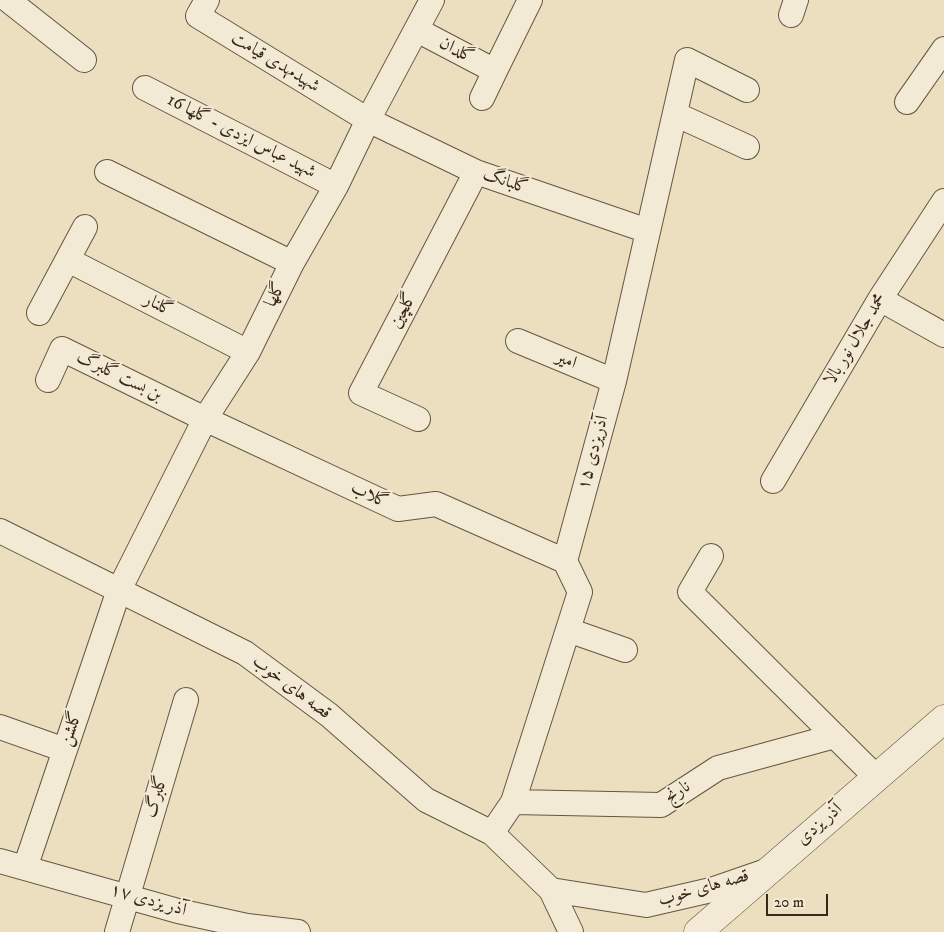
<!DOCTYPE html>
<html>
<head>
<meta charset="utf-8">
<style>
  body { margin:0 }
  #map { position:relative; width:944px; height:932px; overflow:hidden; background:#ebdfbf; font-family:"IM FELL DW Pica",serif }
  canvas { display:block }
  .scale { position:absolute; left:766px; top:894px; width:62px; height:22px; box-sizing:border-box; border:2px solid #392718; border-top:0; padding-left:6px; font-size:15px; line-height:18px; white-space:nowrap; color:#392718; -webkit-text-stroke:4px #f2ead5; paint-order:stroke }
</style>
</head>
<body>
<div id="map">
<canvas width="944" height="932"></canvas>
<div class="scale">20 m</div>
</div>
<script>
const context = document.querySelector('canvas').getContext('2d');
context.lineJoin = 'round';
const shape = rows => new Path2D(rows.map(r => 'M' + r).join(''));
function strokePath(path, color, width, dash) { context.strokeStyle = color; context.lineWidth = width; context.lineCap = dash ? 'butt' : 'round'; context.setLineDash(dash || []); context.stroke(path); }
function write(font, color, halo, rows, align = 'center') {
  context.font = font + ' "IM FELL DW Pica",Amiri,serif'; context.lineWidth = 4; context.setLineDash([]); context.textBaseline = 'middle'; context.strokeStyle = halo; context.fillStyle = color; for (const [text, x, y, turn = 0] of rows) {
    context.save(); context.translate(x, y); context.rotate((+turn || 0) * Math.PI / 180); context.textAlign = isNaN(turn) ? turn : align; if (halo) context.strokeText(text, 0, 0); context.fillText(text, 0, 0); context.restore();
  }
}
const minor = shape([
  [8,0,84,60],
  [207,0,198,16,368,120,476,172,648,231],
  [791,15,796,0],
  [417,30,495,71,530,0],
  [145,88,336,186],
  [482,98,495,71],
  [907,102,944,49],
  [675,114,747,147],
  [107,172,292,263],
  [68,260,248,352],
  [880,299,944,335],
  [39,313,85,227],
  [518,341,614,381],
  [48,380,62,349,205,419,398,509,436,504,565,561],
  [418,419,361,393,476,172],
  [773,481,880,299,944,201],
  [0,531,245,653,329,715,426,800,492,833,551,890,571,932],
  [711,556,690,592,876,777],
  [568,630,625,650],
  [0,727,65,750],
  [513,802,661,805,718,768,835,736],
  [492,833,513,802,580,592,565,561,614,381,687,60,747,90],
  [0,861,178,911,247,926,298,932],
  [25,868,119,590,205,419,248,352,292,263,336,186,368,120,432,0],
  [551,890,646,905,711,890,766,871],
  [117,932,186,700]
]);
const tertiary = shape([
  [698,932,944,719]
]);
const streetNames = [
  ["گلدان",456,51,28],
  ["شهیدمهدی قیامت",275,63,31],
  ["شهید عباس ایزدی - گلها 16",241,137,27],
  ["گلبانگ",505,182,19],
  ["گلها",276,295,-64],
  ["گلنار",158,306,27],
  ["گلچین",404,311,-62],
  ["محمد جلال نور بالا",856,340,-59],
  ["امیر",566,361,22],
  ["بن بست گلبرگ",119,377,26],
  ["۱۵ آذریزدی",594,453,-75],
  ["گلاب",369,496,25],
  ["قصه های خوب",291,688,37],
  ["گلشن",72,729,-71],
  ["نارنج",678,793,-33],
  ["گلبرگ",157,797,-73],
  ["آذر یزدی",820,825,-41],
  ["قصه های خوب",704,889,-16],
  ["آذر یزدی ۱۷",148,901,16]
];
strokePath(minor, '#665542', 26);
strokePath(tertiary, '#665542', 29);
strokePath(minor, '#f2ead5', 24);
strokePath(tertiary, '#f2ead5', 28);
write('18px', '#392718', '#f2ead5', streetNames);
</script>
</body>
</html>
